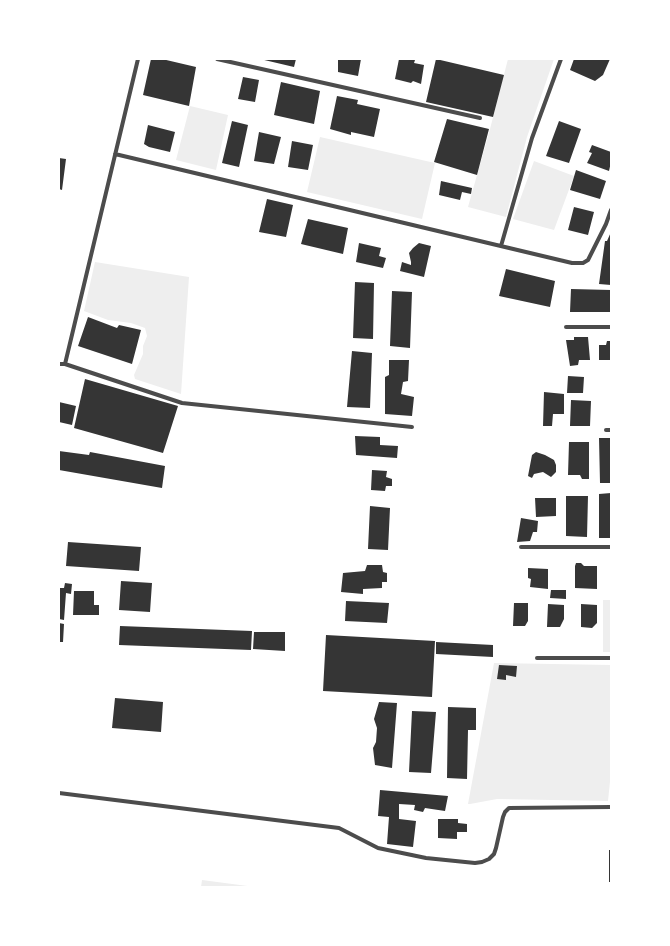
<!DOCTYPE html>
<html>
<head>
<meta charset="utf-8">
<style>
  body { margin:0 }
  #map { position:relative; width:670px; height:946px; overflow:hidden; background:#fff; font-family:Cabin,sans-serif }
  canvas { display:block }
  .frame { position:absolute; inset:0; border:60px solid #fff; pointer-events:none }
</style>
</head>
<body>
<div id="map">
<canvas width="670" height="946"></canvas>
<div class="frame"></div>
</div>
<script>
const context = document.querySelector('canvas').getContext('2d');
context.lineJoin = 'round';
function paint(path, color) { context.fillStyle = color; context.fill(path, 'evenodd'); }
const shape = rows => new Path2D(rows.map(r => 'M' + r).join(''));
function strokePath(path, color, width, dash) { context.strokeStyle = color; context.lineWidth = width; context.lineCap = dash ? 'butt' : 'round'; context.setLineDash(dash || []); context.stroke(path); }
const green = shape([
  [508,59,554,59,527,137,506,217,468,207,490,129],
  [190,106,228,115,216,170,176,160],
  [320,137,435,163,422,219,307,192],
  [534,161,574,176,554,230,513,219],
  [95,262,189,277,181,394,135,379,134,375,143,354,143,346,147,336,145,328,131,323,108,320,84,311],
  [603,600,611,600,611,652,603,652],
  [494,663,611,665,611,772,608,801,497,799,470,804,468,804],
  [202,880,255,887,201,887]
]);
const building = shape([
  [151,59,162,59,196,67,189,106,143,95],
  [260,59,296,59,294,67],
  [338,59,361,59,358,76,338,72],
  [399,59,415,60,414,63,424,65,421,84,413,81,411,83,395,79],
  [436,59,504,75,493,117,426,102],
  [574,59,610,59,603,75,595,81,570,70],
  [243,77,259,80,255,102,238,99],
  [281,82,320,91,314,124,274,115],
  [337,96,358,100,357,104,380,109,374,137,351,132,351,135,330,129],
  [447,119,489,129,477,175,434,162],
  [232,121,248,125,239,167,222,163],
  [559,121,581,129,569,163,546,156],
  [148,125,175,132,170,152,149,147,144,144],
  [259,132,281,137,274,164,254,161],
  [292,141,313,145,308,170,288,167],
  [592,145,611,152,611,162,609,171,587,163,592,153,589,152],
  [59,158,66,159,62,190,59,189],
  [576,170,606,181,600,199,570,190],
  [441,181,472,188,471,194,462,192,460,200,439,195],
  [267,199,293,205,286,237,259,232],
  [574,207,594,212,588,235,568,230],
  [308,219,348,228,343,254,301,244],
  [611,232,611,285,599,284,605,241,607,241],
  [359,243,381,248,379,256,386,258,383,268,356,262],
  [419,243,431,246,424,277,400,271,402,262,411,265,411,262,409,253,413,248],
  [506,269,555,281,550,307,499,296],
  [355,282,374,283,373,339,353,338],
  [571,289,611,290,611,312,570,312],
  [392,291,412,292,410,348,390,346],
  [88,317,117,328,119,325,141,330,132,364,78,346],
  [574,337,588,337,590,360,579,360,578,365,570,366,566,340,574,340],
  [607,341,611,341,611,360,599,360,599,345,606,345],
  [352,351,372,353,370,408,347,407],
  [389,360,409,360,408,381,403,382,401,394,414,397,412,416,385,414,385,377,389,375],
  [568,376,584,377,583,393,567,393],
  [85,379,178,406,163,453,74,428],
  [544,392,564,394,564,414,553,414,552,426,543,426],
  [571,400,591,401,590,426,570,426],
  [59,402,76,406,72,425,59,422],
  [355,436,380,437,380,445,398,446,397,458,356,455],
  [599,438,611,438,611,483,600,483],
  [569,442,589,442,589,479,582,479,580,475,568,475],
  [59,451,89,455,90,452,165,466,162,488,59,470],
  [536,452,545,455,554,460,556,465,556,472,551,477,543,472,534,474,532,478,528,476,532,455],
  [372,470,387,471,386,477,392,479,392,486,386,486,385,491,371,490],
  [611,493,611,538,599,538,599,494],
  [566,496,588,496,587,537,566,536],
  [535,498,556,498,556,516,536,517],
  [370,506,390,508,388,550,368,549],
  [521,518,538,521,537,532,533,532,530,541,517,542],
  [68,542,141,547,139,571,66,566],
  [576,563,581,563,584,566,597,566,597,589,575,588,575,566],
  [367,565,382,565,383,572,387,573,387,582,382,582,382,588,363,589,363,594,341,592,343,573,365,571],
  [528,568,548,569,548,589,530,587,531,579,528,578],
  [121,581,152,583,150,612,119,610],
  [65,583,72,584,71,594,66,593,64,620,59,619,59,588,64,588],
  [551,590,566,590,566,599,550,598],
  [74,591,94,591,94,605,99,605,99,615,73,615],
  [346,601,389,603,387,623,345,621],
  [514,603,528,603,528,621,525,626,513,626],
  [548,604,564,605,564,619,560,627,547,627],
  [581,604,597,605,597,623,592,628,581,627],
  [59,623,64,624,63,642,59,642],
  [120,626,252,631,251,650,119,645],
  [254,632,285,632,285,651,253,649],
  [326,635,435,641,432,697,323,691],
  [436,642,493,645,493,657,436,654],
  [499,665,517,666,516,677,506,675,506,680,497,679],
  [115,698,163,702,161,732,112,728],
  [379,702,397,703,392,768,375,765,373,748,376,742,377,728,374,719],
  [448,707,476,708,476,730,468,730,467,779,447,778],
  [412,711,436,712,431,773,409,772],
  [380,790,448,796,445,811,425,808,423,812,414,810,415,805,399,804,399,819,416,821,413,847,387,844,389,817,378,816],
  [438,819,458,819,458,823,467,824,467,832,457,832,457,839,438,838],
  [609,850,611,850,611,882,609,882]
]);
const minor = shape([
  [217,59,480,118],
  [115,154,572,263,583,263,588,260,606,224,611,210],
  [501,246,532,138,561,59],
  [566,327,611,327],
  [59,364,65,364,182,403,412,427],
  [65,364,138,59],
  [606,430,611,430],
  [521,547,611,547],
  [537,658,611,658],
  [59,793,339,828,378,848,426,858,475,863,482,862,489,859,494,854,496,848,503,817,505,812,509,808,611,807]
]);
paint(green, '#eee');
paint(building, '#353535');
strokePath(minor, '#4c4c4c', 4);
</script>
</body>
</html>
